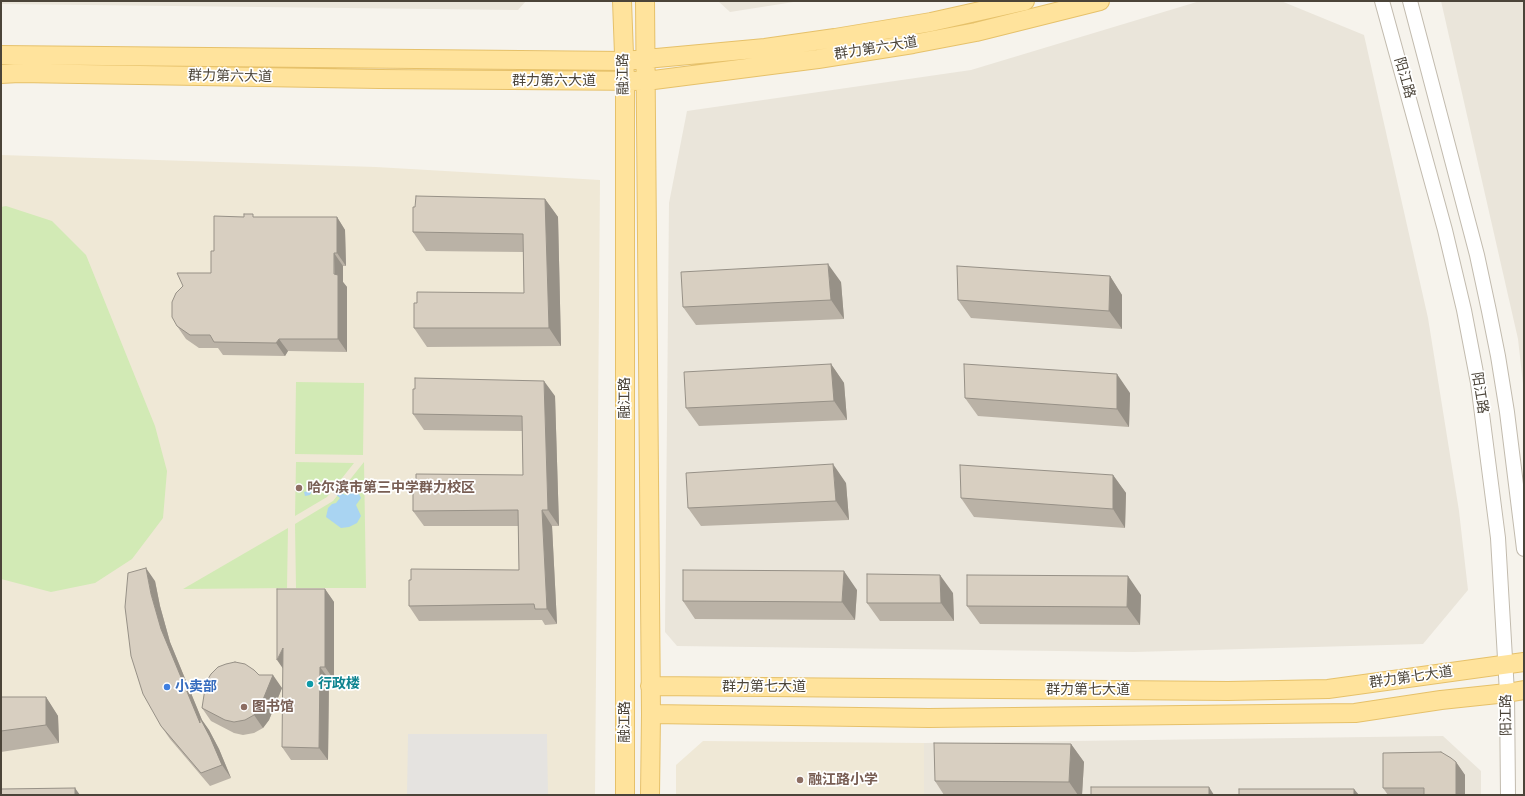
<!DOCTYPE html>
<html>
<head>
<meta charset="utf-8">
<style>
  body { margin:0 }
  #map { position:relative; width:1525px; height:796px; overflow:hidden; background:#f6f3ec; font-family:"Sofia Sans Condensed",sans-serif }
  canvas { display:block }
  .frame { position:absolute; inset:0; border:2px solid #4b4439; pointer-events:none }
</style>
</head>
<body>
<div id="map">
<canvas width="1525" height="796"></canvas>
<div class="frame"></div>
</div>
<script>
const context = document.querySelector('canvas').getContext('2d');
context.lineJoin = 'round';
function paint(path, color) { context.fillStyle = color; context.fill(path, 'evenodd'); }
const shape = rows => new Path2D(rows.map(r => 'M' + r).join(''));
function strokePath(path, color, width, dash) { context.strokeStyle = color; context.lineWidth = width; context.lineCap = dash ? 'butt' : 'round'; context.setLineDash(dash || []); context.stroke(path); }
function write(font, color, halo, rows, align = 'center') {
  context.font = font + ' "Sofia Sans Condensed","Noto Sans SC",sans-serif'; context.lineWidth = 3.5; context.setLineDash([]); context.textBaseline = 'middle'; context.strokeStyle = halo; context.fillStyle = color; for (const [text, x, y, turn = 0] of rows) {
    context.save(); context.translate(x, y); context.rotate((+turn || 0) * Math.PI / 180); context.textAlign = isNaN(turn) ? turn : align; if (halo) context.strokeText(text, 0, 0); context.fillText(text, 0, 0); context.restore();
  }
}
const residential = shape([
  [1,1,526,1,518,10,1,4],
  [718,1,800,1,730,12],
  [1200,1,1281,1,1364,35,1428,318,1459,511,1468,590,1423,644,1134,652,677,646,665,632,669,203,687,111,971,70],
  [1441,1,1524,1,1524,393,1518,339],
  [1443,736,1481,771,1481,795,924,795,924,743]
]);
const education = shape([
  [1,155,376,167,600,180,595,795,1,795],
  [703,741,924,743,924,795,676,795,676,765]
]);
const green = shape([
  [6,206,52,221,86,255,155,426,167,471,163,518,132,559,95,583,51,592,1,579,1,207],
  [296,382,364,383,363,455,295,454],
  [296,462,354,463,327,497,295,516],
  [364,462,366,588,296,588,295,524,333,501],
  [288,528,287,588,183,589]
]);
const parking = shape([
  [408,734,547,734,548,795,407,795]
]);
const water = shape([
  [320,483,332,485,345,495,355,492,359,494,361,498,356,505,361,516,357,523,349,527,341,528,326,517,328,508,332,504,336,503,340,498,332,491,317,490,312,491,310,495,305,496,304,492,308,491]
]);
const minor = shape([
  [1382,1,1445,230,1464,310,1478,383,1498,538,1507,693,1508,795],
  [1410,1,1477,255,1489,311,1498,356,1507,412,1524,549]
]);
const major = shape([
  [622,1,625,81,625,795],
  [645,1,651,714,650,795],
  [1,55,624,61,765,48,835,38,931,22,1025,1],
  [1,74,19,73,379,79,646,81,818,59,913,44,976,32,1100,1],
  [650,686,1228,691,1328,689,1524,662],
  [651,714,929,718,1355,713,1441,700,1507,693,1524,690]
]);
const wall = shape([
  [545,199,558,217,561,346,427,347,414,328,524,293,523,252,426,251,413,232],
  [255,217,337,217,345,230,346,266,343,266,343,282,347,287,347,352,288,351,285,356,223,355,218,348,199,348,186,339,177,326,211,273,214,251],
  [1110,276,1122,295,1122,329,971,318,958,300],
  [841,282,844,319,696,325,683,307],
  [831,364,844,383,847,420,699,426,686,408],
  [1130,393,1129,427,978,416,965,398],
  [555,396,559,526,552,526,557,624,545,625,542,620,419,621,409,606,519,570,518,526,424,526,413,511,523,475,522,431,424,430,413,414],
  [1113,475,1126,493,1125,528,974,517,961,498],
  [846,483,849,520,701,526,688,508],
  [155,581,160,606,170,642,202,720,209,730,219,749,231,778,210,786,170,739,161,726],
  [325,589,334,602,334,680,329,679,328,760,291,760,282,747],
  [857,590,855,620,695,619,683,601],
  [953,593,954,621,880,621,867,603],
  [1141,595,1140,625,980,624,967,606],
  [259,675,282,688,269,720,263,728,254,733,243,735,234,733,211,721,202,708],
  [1,697,46,697,58,716,59,743,1,752],
  [1071,744,1084,762,1082,795,944,795,935,781],
  [1456,762,1465,775,1465,795,1388,795,1383,788]
]);
const shadedWall = shape([
  [545,199,558,217,561,346,549,328],
  [337,217,345,230,346,266,337,253],
  [334,253,343,266,343,282,347,287,347,352,338,339],
  [828,264,841,282,844,319,831,300],
  [1110,276,1122,295,1122,329,1109,311],
  [279,339,288,351,285,356,276,343],
  [831,364,844,383,847,420,834,401],
  [1117,374,1130,393,1129,427,1117,409],
  [544,381,555,396,559,526,548,510],
  [833,464,846,483,849,520,836,501],
  [1113,475,1126,493,1125,528,1113,509],
  [542,510,552,526,557,624,547,609],
  [146,568,155,581,160,606,170,642,202,720,209,730,219,749,231,778,222,765,200,723,161,629,151,594],
  [844,571,857,590,855,620,842,602],
  [940,575,953,593,954,621,941,603],
  [1128,576,1141,595,1140,625,1127,607],
  [325,589,334,602,334,680,325,667],
  [283,648,286,673,277,660],
  [320,667,329,679,328,760,319,748],
  [273,675,282,688,269,720,263,728,254,715],
  [46,697,58,716,59,743,46,725],
  [1071,744,1084,762,1082,795,1078,795,1069,782],
  [1456,762,1465,775,1465,795,1456,795],
  [1209,787,1214,795,1209,795],
  [75,788,80,795,75,795],
  [1354,789,1359,795,1354,795]
]);
const building = shape([
  [416,196,545,199,549,328,414,328,414,303,417,303,417,292,524,293,523,234,413,232,413,207,415,207,416,196],
  [244,214,253,214,253,217,337,217,337,253,334,253,334,274,338,275,338,339,279,339,276,343,214,342,210,335,190,335,177,326,172,317,172,302,176,293,183,286,177,273,211,273,211,251,214,251,214,216,244,217,244,214],
  [828,264,831,300,683,307,681,272,828,264],
  [957,266,1110,276,1109,311,958,300,957,266],
  [831,364,834,401,686,408,684,372,831,364],
  [964,364,1117,374,1117,409,965,398,964,364],
  [415,378,544,381,548,510,542,510,547,609,535,609,534,604,409,606,409,580,411,580,411,569,519,570,518,510,413,511,413,486,416,485,416,474,523,475,522,416,413,414,413,389,415,389,415,378],
  [833,464,836,501,688,508,686,473,833,464],
  [960,465,1113,475,1113,509,961,498,960,465],
  [146,568,151,594,161,629,200,723,200,718,210,737,222,765,201,773,161,726,143,694,131,656,125,607,128,573,146,568],
  [683,570,844,571,842,602,683,601,683,570],
  [867,574,940,575,941,603,867,603,867,574],
  [967,575,1128,576,1127,607,967,606,967,575],
  [277,589,325,589,325,667,320,667,319,748,282,747,283,648,277,660,277,589],
  [235,662,245,664,254,670,259,675,273,675,260,707,254,715,245,720,234,722,225,720,202,708,206,682,211,674,218,667,226,664,235,662],
  [1,697,46,697,46,725,1,731,1,697],
  [934,743,1071,744,1069,782,935,781,934,743],
  [1441,752,1451,758,1456,762,1456,795,1424,795,1424,788,1383,788,1383,753,1441,752],
  [1091,787,1209,787,1209,795,1091,795,1091,787],
  [75,788,75,795,1,795,1,789,75,788],
  [1239,789,1354,789,1354,795,1239,795,1239,789]
]);
const markers = [
  [299,488,4,"#8d6e63"],
  [310,684,4,"#0f9aa8"],
  [167,687,4,"#3f7fe0"],
  [244,707,4,"#8d6e63"],
  [800,780,4,"#8d6e63"]
];
const streetNames = [
  ["群力第六大道",876,49,-9],
  ["融江路",624,74,-91],
  ["群力第六大道",230,77,1],
  ["阳江路",1404,78,74],
  ["群力第六大道",554,81],
  ["阳江路",1479,393,81],
  ["融江路",625,398,-90],
  ["群力第七大道",1411,678,-8],
  ["群力第七大道",764,687],
  ["群力第七大道",1088,690],
  ["阳江路",1507,715,-91],
  ["融江路",625,722,-90]
];
const educationNames = [
  ["哈尔滨市第三中学群力校区",307,488],
  ["图书馆",252,707],
  ["融江路小学",808,780]
];
const cultureNames = [
  ["行政楼",318,684]
];
const shopNames = [
  ["小卖部",175,687]
];
paint(residential, '#eae5da');
paint(education, '#efe8d6');
paint(green, '#d2eab5');
paint(parking, '#e5e3e0');
paint(water, '#a9d4f2');
strokePath(minor, '#c2bbae', 16);
strokePath(major, '#e6c16a', 20);
strokePath(minor, '#fff', 14);
strokePath(major, '#ffe39c', 18);
paint(wall, '#bab2a6');
paint(shadedWall, '#979187');
paint(building, '#d8cfc1');
strokePath(building, '#979187', 1);
for (const [x, y, r, color] of markers) { const dot = new Path2D(); dot.arc(x, y, r, 0, 2 * Math.PI); context.fillStyle = color; context.fill(dot); strokePath(dot, '#fff', 1.5); }
write('14px', '#4b4439', '#fff', streetNames);
write('bold 14px', '#785e54', '#fff', educationNames, 'left');
write('bold 14px', '#0d838f', '#fff', cultureNames, 'left');
write('bold 14px', '#366cbe', '#fff', shopNames, 'left');
</script>
</body>
</html>
